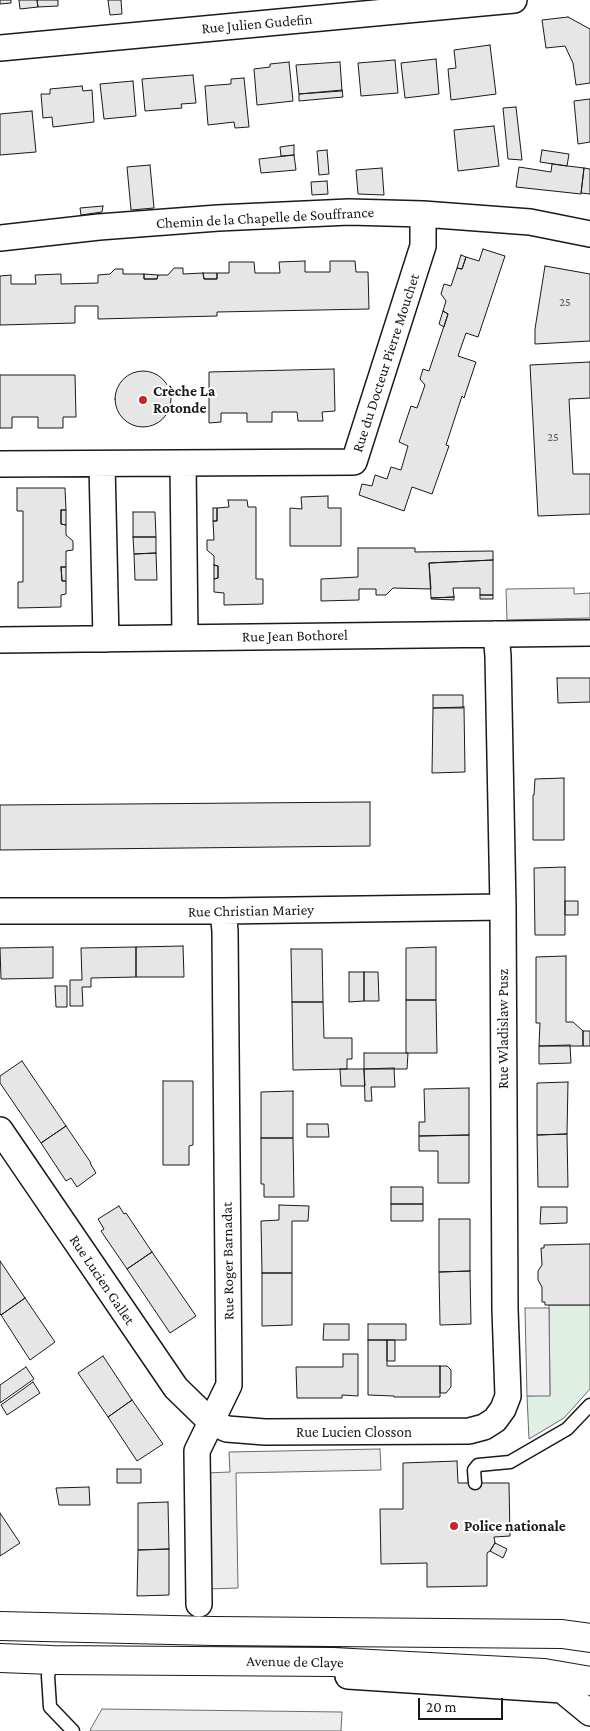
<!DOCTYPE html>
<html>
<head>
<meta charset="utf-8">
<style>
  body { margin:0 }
  #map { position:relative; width:590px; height:1731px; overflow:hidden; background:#fff; font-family:"Crimson Pro",serif }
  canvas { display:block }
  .scale { position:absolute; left:418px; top:1698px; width:85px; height:22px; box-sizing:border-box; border:2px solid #1a1a1a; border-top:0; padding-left:6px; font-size:15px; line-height:18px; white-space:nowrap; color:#1a1a1a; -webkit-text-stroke:4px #fff; paint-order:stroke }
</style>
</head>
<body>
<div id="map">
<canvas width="590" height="1731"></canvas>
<div class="scale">20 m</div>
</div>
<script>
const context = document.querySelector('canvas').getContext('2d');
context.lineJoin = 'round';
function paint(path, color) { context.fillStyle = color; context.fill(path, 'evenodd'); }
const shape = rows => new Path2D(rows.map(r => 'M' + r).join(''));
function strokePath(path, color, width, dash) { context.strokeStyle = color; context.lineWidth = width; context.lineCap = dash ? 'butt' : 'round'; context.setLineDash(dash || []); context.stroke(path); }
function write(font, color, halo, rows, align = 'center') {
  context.font = font + ' "Crimson Pro",serif'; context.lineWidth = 4; context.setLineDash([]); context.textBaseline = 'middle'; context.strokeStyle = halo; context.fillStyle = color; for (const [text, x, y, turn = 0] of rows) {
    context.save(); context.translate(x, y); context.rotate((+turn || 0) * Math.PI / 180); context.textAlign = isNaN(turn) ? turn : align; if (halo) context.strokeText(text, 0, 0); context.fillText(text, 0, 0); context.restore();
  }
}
const green = shape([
  [549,1305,590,1305,590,1389,564,1418,529,1439,527,1396,550,1395,549,1305]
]);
const parking = shape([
  [574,588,574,594,590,593,590,618,507,620,506,589,574,588],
  [525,1308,549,1308,550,1396,527,1396,525,1308],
  [380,1449,381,1470,236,1473,238,1588,208,1589,206,1473,230,1472,229,1452,380,1449],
  [102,1709,342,1712,341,1731,91,1731,90,1730,102,1709]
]);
const building = shape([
  [0,0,11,0,11,3,0,4,0,0],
  [19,0,37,0,38,7,20,9,19,0],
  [37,0,58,0,58,6,38,7,37,0],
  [108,0,121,0,122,14,110,15,108,0],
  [568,17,590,29,590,83,576,85,573,63,565,46,546,48,542,20,568,17],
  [490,45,496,94,451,100,448,69,456,68,454,50,490,45],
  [436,59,439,94,405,98,401,63,436,59],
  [395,60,398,93,361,96,358,63,395,60],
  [289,62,293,101,257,105,254,69,270,67,270,64,289,62],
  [340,62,342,91,299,94,296,65,340,62],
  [193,75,196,103,181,104,182,108,145,111,142,79,193,75],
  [244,78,249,127,235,128,234,122,208,125,205,86,231,84,231,79,244,78],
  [133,81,136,116,104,119,100,84,133,81],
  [82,86,83,91,92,90,94,122,53,127,52,117,43,118,41,94,50,94,50,89,82,86],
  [342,90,343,97,299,101,299,94,342,90],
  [590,99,590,142,578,144,574,101,590,99],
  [516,107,522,160,508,159,503,108,516,107],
  [32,111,36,152,0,155,0,114,32,111],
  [494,126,499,166,458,171,454,130,494,126],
  [294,145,294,155,281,156,280,147,294,145],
  [327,150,329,174,319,175,317,151,327,150],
  [542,150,569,154,567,166,540,162,542,150],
  [294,155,296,170,261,173,259,159,294,155],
  [552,164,584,168,581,194,516,187,519,167,551,172,552,164],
  [150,165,154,208,131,210,127,167,150,165],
  [382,168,384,195,358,194,356,170,382,168],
  [584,168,590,169,590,194,581,193,584,168],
  [327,181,328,194,312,195,311,182,327,181],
  [103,206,102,212,81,215,80,208,103,206],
  [483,249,505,256,478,337,466,333,458,356,476,362,464,398,462,396,446,445,449,446,432,494,412,487,404,511,359,495,362,484,372,486,375,475,387,479,391,467,401,470,408,446,399,442,411,406,417,408,425,385,420,379,423,369,429,371,448,314,443,311,446,301,441,294,444,284,451,286,457,268,462,269,466,257,479,261,483,249],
  [461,255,466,257,462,269,457,268,461,255],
  [305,261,305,272,330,272,330,261,355,261,356,272,368,272,369,309,217,312,217,316,98,319,98,306,75,306,75,323,0,325,0,276,11,275,11,284,36,284,35,275,61,274,61,284,98,283,98,275,110,274,115,269,123,269,123,274,144,274,144,279,157,279,158,275,168,275,174,268,183,268,183,274,203,273,204,279,217,279,217,273,229,273,229,262,254,262,255,273,280,273,279,262,305,261],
  [545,266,590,274,590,341,535,344,535,329,545,266],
  [203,273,217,273,217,279,204,279,203,273],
  [144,274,158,275,157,279,144,279,144,274],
  [443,311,448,314,444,327,439,324,443,311],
  [590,362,590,398,569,399,573,474,590,474,590,514,538,516,530,365,590,362],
  [334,369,335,411,322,412,323,421,298,421,297,412,272,412,272,422,247,422,247,413,221,413,221,422,209,423,209,372,334,369],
  '115 399a28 28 0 1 1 56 0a28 28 0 1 1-56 0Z',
  [0,375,75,375,76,417,63,417,63,428,38,428,38,417,12,417,12,428,0,428,0,375],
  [17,488,65,488,66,510,61,510,61,524,66,525,66,535,73,541,73,550,66,551,66,567,61,567,62,581,66,581,66,594,61,595,61,607,18,608,18,582,23,582,23,511,17,511,17,488],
  [328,496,328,508,341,508,341,546,290,546,290,508,302,509,301,497,328,496],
  [228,500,247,500,248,507,256,507,256,579,263,579,263,604,224,605,224,593,214,592,214,579,218,578,218,566,214,565,214,556,207,550,207,540,214,540,213,521,217,521,217,508,229,507,228,500],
  [213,508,217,508,217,521,213,521,213,508],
  [61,510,66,510,66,525,61,524,61,510],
  [133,512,155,512,156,537,133,537,133,512],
  [133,537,156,537,156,553,134,554,133,537],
  [358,548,415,548,415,552,493,551,493,560,429,563,431,589,393,588,386,595,376,595,376,589,359,589,359,600,321,601,321,579,358,577,358,548],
  [156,553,157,580,135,580,134,554,156,553],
  [493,560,493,595,480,595,480,588,453,588,454,597,431,598,429,563,493,560],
  [214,565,218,566,218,578,214,579,214,565],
  [61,567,66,567,66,581,62,581,61,567],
  [480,595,493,595,493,599,480,599,480,595],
  [454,597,454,600,431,599,431,598,454,597],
  [557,678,590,678,590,702,558,703,557,678],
  [433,695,463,695,463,708,433,708,433,695],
  [464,707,465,772,432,773,433,708,464,707],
  [564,778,564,840,533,840,533,795,534,795,535,779,564,778],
  [370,802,370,846,0,850,0,805,370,802],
  [565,867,565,935,535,935,534,868,565,867],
  [565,901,578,901,578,915,565,915,565,901],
  [183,946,184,977,136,977,136,947,183,946],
  [53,947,53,978,1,979,0,948,53,947],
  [136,947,136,977,91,978,91,987,82,987,83,1006,70,1006,70,980,82,980,81,948,136,947],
  [436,947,436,1000,406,1000,406,948,436,947],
  [291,949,322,949,323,1002,292,1002,291,949],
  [566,956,566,1022,573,1022,583,1031,583,1046,539,1046,540,1023,536,1023,536,957,566,956],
  [349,972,364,972,364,1001,349,1002,349,972],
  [364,972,378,972,379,1001,364,1001,364,972],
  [55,986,67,986,67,1007,56,1007,55,986],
  [406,1000,436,1000,437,1053,406,1053,406,1000],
  [292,1002,323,1002,324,1038,352,1038,352,1059,347,1059,347,1069,293,1070,292,1002],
  [583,1031,590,1031,590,1046,583,1046,583,1031],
  [570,1045,571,1063,539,1064,539,1046,570,1045],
  [364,1053,408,1053,407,1069,364,1069,364,1053],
  [22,1061,66,1126,41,1143,0,1083,0,1076,22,1061],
  [394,1068,395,1087,371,1087,372,1101,365,1101,364,1069,394,1068],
  [340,1069,364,1069,365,1086,341,1086,340,1069],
  [163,1081,193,1081,193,1145,189,1146,189,1165,163,1165,163,1081],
  [568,1082,567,1134,537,1135,537,1083,568,1082],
  [469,1088,469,1135,419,1136,419,1122,425,1122,424,1089,469,1088],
  [293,1091,293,1138,261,1138,261,1092,293,1091],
  [307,1124,328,1124,329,1137,307,1137,307,1124],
  [66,1126,91,1163,90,1163,96,1173,77,1187,71,1178,66,1181,41,1143,66,1126],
  [567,1134,568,1187,538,1187,537,1135,567,1134],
  [469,1135,469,1183,438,1183,438,1151,419,1151,419,1136,469,1135],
  [261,1138,293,1138,294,1197,264,1197,264,1184,261,1184,261,1138],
  [391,1187,423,1187,423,1204,391,1204,391,1187],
  [391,1204,423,1204,423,1221,391,1221,391,1204],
  [279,1205,309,1206,308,1221,292,1221,292,1273,262,1273,261,1221,279,1220,279,1205],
  [119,1206,124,1214,126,1213,152,1252,127,1269,101,1231,104,1229,98,1219,119,1206],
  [541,1207,567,1207,567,1223,540,1224,541,1207],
  [439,1219,470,1219,470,1271,439,1272,439,1219],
  [590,1244,590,1305,545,1305,545,1302,542,1302,542,1287,538,1280,538,1271,542,1265,541,1248,544,1248,544,1245,590,1244],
  [152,1252,196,1316,170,1333,127,1269,152,1252],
  [0,1261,25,1298,1,1315,0,1314,0,1261],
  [470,1271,471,1324,440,1325,439,1272,470,1271],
  [262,1273,292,1273,292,1325,262,1326,262,1273],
  [25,1298,55,1342,30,1360,1,1315,25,1298],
  [324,1324,349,1324,349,1340,323,1340,324,1324],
  [368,1324,406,1324,406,1340,368,1340,368,1324],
  [368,1340,387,1340,387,1366,440,1366,440,1397,394,1397,394,1396,368,1395,368,1340],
  [387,1340,395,1340,395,1361,387,1361,387,1340],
  [343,1354,358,1354,358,1396,342,1395,342,1398,297,1398,296,1367,343,1367,343,1354],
  [103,1356,132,1400,108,1417,78,1373,103,1356],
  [440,1366,447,1366,451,1370,451,1387,446,1393,440,1393,440,1366],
  [26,1367,34,1379,0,1403,0,1385,26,1367],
  [33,1382,40,1393,7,1415,1,1405,33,1382],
  [132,1400,163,1444,137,1461,108,1417,132,1400],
  [457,1461,458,1483,509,1483,510,1536,494,1537,495,1543,490,1551,487,1553,487,1586,427,1587,427,1563,381,1564,380,1509,403,1509,403,1463,457,1461],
  [117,1469,141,1469,141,1483,117,1483,117,1469],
  [89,1487,90,1505,59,1505,56,1488,89,1487],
  [168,1502,169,1549,138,1550,138,1503,168,1502],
  [0,1513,20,1543,0,1556,0,1513],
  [495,1543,507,1549,503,1558,490,1551,495,1543],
  [169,1549,169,1595,137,1596,138,1550,169,1549]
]);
const lane = shape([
  [475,1483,474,1470,478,1465,510,1462,567,1429,590,1405],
  [52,1660,48,1676,50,1707,73,1731]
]);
const street = shape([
  [0,48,514,0],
  [0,238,99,227,218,218,349,212,423,214,530,222,590,234],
  [183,463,185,638],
  [0,464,354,462,423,246,423,214],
  [102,464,106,639],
  [0,640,590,633],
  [0,911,223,911,503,907],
  [0,1130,176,1388,211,1422,227,1429,265,1432,469,1431,484,1427,495,1420,503,1409,508,1396,505,1309,503,907,498,656,496,634],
  [199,1604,197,1451,229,1385,225,931,223,911],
  [348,1676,562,1690,590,1713]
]);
const primary = shape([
  [0,1626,214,1631,562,1634,590,1638],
  [0,1658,52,1660,333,1662,544,1673,590,1681]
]);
const markers = [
  [143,400,5,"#c62828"],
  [454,1526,5,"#c62828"]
];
const numberNames = [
  ["25",565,302],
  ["25",553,437]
];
const streetNames = [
  ["Rue Julien Gudefin",257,24,-5],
  ["Chemin de la Chapelle de Souffrance",265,218,-3],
  ["Rue du Docteur Pierre Mouchet",386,363,-72],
  ["Rue Jean Bothorel",295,636,-1],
  ["Rue Christian Mariey",251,911,-1],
  ["Rue Wladislaw Pusz",503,1029,-90],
  ["Rue Roger Barnadat",228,1261,-91],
  ["Rue Lucien Gallet",102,1280,56],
  ["Rue Lucien Closson",354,1432],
  ["Avenue de Claye",295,1662,1]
];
const poiNames = [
  ["Crèche La",153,391],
  ["Rotonde",153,408],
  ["Police nationale",464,1526]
];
paint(green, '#e0efe3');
strokePath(green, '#6a6a6a', 1);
paint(parking, '#ededed');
strokePath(parking, '#6a6a6a', 1);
paint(building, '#e6e6e6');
strokePath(building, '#1a1a1a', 1);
strokePath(lane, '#1a1a1a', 15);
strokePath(street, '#1a1a1a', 28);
strokePath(primary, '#1a1a1a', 30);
strokePath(lane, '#fff', 12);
strokePath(street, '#fff', 25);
strokePath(primary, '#fff', 28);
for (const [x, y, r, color] of markers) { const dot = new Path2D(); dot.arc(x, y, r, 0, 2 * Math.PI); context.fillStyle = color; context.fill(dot); strokePath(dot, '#fff', 2); }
write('12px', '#4d4d4d', null, numberNames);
write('15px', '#1a1a1a', '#fff', streetNames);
write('bold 15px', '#1a1a1a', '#fff', poiNames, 'left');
</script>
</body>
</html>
